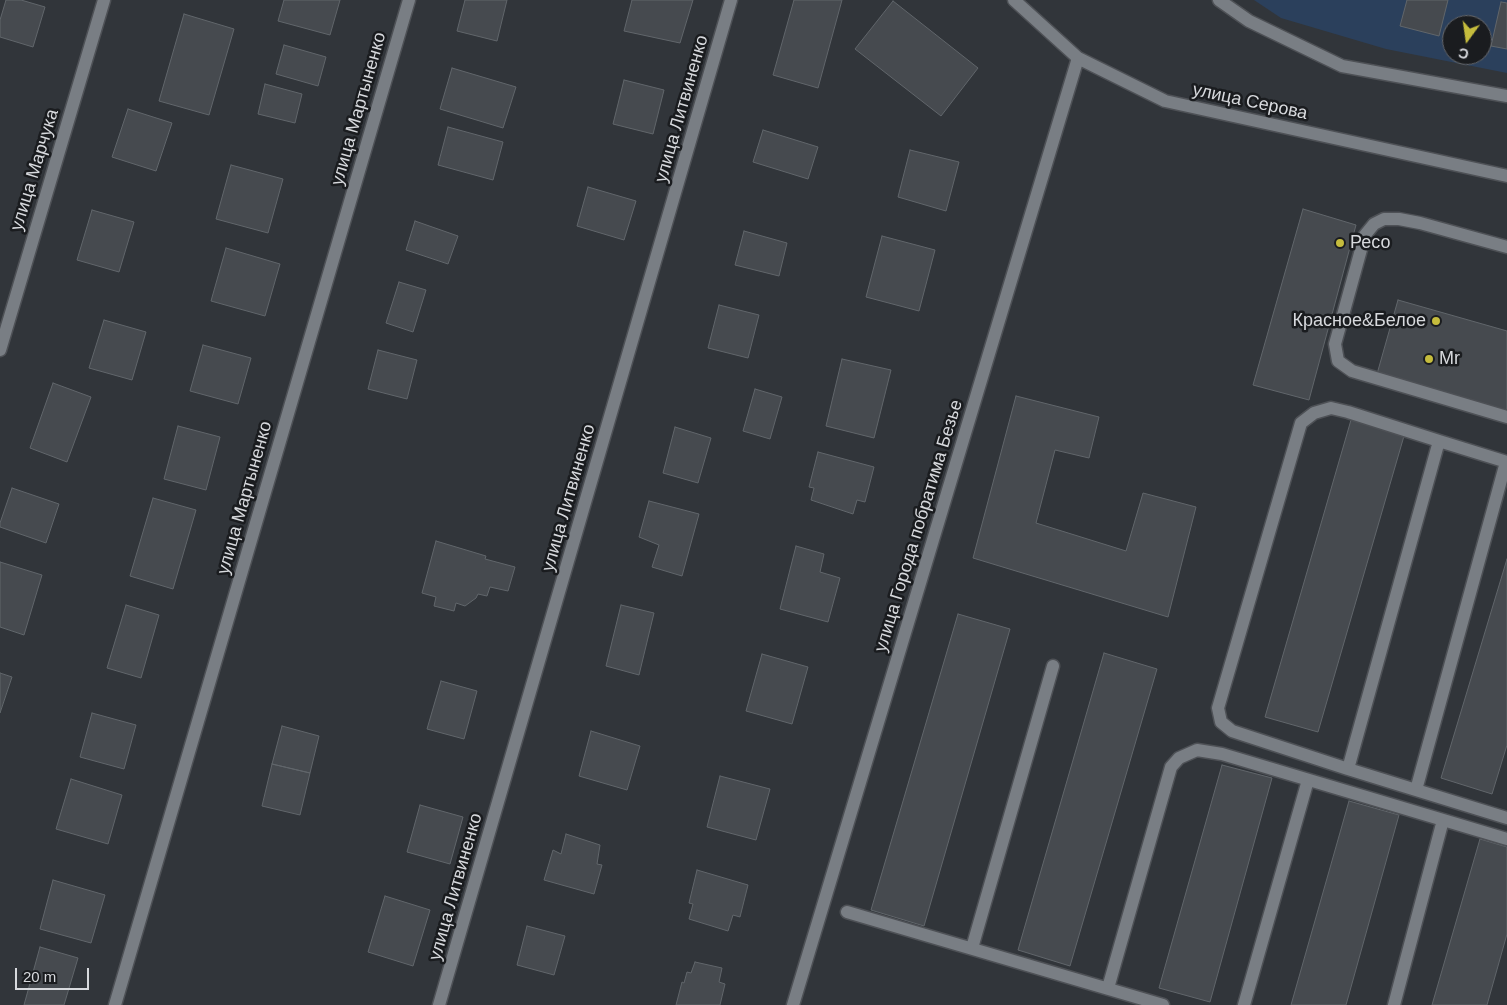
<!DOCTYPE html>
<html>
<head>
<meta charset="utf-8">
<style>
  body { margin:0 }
  #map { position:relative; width:1507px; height:1005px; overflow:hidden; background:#31353a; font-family:Helvetica,sans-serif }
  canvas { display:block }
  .north { position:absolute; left:1442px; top:15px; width:50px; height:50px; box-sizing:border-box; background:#1a1c1f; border:1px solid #66686b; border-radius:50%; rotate:194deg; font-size:14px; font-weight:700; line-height:20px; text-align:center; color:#d7d9dd }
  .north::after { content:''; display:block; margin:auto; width:18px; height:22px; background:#c5bc3d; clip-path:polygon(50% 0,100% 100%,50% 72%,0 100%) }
  .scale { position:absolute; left:15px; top:968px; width:74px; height:22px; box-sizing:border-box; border:2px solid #d7d9dd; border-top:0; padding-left:6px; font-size:15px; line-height:18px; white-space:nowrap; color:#d7d9dd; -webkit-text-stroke:4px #1a1c1f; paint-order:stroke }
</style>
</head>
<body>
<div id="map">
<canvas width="1507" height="1005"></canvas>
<div class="north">С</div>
<div class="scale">20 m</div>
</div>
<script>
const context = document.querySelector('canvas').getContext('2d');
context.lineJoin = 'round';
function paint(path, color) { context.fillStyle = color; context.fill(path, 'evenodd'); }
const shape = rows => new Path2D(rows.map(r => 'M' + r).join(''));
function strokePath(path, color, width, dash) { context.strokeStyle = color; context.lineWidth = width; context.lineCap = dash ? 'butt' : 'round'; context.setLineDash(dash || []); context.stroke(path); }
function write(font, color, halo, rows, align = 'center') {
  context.font = font + ' Helvetica,sans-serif'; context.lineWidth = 5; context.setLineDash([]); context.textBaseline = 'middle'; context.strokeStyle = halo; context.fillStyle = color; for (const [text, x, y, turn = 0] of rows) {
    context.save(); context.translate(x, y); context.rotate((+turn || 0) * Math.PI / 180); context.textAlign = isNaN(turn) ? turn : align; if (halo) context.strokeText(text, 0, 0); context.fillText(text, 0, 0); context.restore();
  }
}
const green = shape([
  [1254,0,1507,0,1507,73,1386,49,1281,18],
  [1452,25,1482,25,1482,55,1452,55]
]);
const building = shape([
  [6,0,21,0,45,7,33,47,0,37,0,20,6,0],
  [284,0,340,0,330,35,278,21,284,0],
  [465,0,507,0,497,41,457,31,465,0],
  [632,0,693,0,680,43,624,31,632,0],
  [794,0,842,0,818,88,773,75,794,0],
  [1407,0,1448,0,1439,36,1400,26,1407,0],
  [893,1,978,68,941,116,855,49,893,1],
  [1501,2,1507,3,1507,49,1491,46,1501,2],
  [184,14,234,29,209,115,159,101,184,14],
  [284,45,326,57,318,86,276,74,284,45],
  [452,68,516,87,503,128,440,109,452,68],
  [624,80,664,90,653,134,613,124,624,80],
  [265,84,302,94,295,123,258,114,265,84],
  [128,109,172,123,156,171,112,157,128,109],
  [448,127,503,142,493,180,438,165,448,127],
  [763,130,818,147,808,179,753,162,763,130],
  [910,150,959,162,946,211,898,197,910,150],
  [231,165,283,179,268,233,216,219,231,165],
  [588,187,636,201,624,240,577,226,588,187],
  [1303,209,1356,225,1309,400,1253,385,1303,209],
  [92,210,134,222,119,272,77,260,92,210],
  [415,221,458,236,448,264,406,250,415,221],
  [744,231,787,243,779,276,735,265,744,231],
  [882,236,935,250,919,311,866,297,882,236],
  [226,248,280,264,265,316,211,301,226,248],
  [399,282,426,290,413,332,386,323,399,282],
  [1398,300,1507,331,1507,411,1377,374,1398,300],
  [719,305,759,315,748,358,708,348,719,305],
  [104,320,146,332,132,380,89,368,104,320],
  [203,345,251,358,238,404,190,391,203,345],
  [378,350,417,360,407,399,368,389,378,350],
  [842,359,891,370,874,438,826,426,842,359],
  [53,383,91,397,67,462,30,448,53,383],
  [755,389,782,397,770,439,743,431,755,389],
  [1016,396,1099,417,1089,458,1055,450,1036,523,1126,551,1143,493,1196,507,1168,617,973,558,1016,396],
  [1351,420,1404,436,1318,732,1265,717,1351,420],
  [178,426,220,437,206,490,164,479,178,426],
  [675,427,711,438,698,483,663,473,675,427],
  [818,452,874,467,865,502,857,500,853,514,811,500,814,488,809,487,818,452],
  [12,488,59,504,46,543,0,527,0,523,12,488],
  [153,498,196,510,173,589,130,576,153,498],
  [649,501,699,514,682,576,652,567,659,545,639,537,649,501],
  [436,541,486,556,485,559,515,567,508,591,490,587,487,596,478,594,476,598,465,606,456,603,454,611,434,606,436,597,422,593,436,541],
  [796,546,824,554,820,572,840,578,828,622,780,609,796,546],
  [1507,559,1507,745,1492,794,1441,778,1507,559],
  [0,562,42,575,24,635,0,627,0,562],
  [126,605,159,615,141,678,107,668,126,605],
  [621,605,654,613,639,675,606,666,621,605],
  [958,614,1010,629,924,926,871,910,958,614],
  [1104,653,1157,669,1070,966,1018,950,1104,653],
  [762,654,808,667,792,724,746,711,762,654],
  [0,673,12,677,0,713,0,673],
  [441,681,477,691,464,739,427,729,441,681],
  [92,713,136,725,124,769,80,757,92,713],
  [282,726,319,736,310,773,272,764,282,726],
  [591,731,640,746,627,790,579,776,591,731],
  [272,764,310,773,300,815,262,806,272,764],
  [1222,765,1272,778,1210,1002,1159,988,1222,765],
  [720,776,770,789,756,840,707,827,720,776],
  [71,779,122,795,108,844,56,829,71,779],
  [1349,801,1399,815,1346,1005,1291,1005,1349,801],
  [420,805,463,817,450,864,407,852,420,805],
  [566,834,600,845,597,864,602,865,594,894,544,880,553,850,561,854,566,834],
  [1480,839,1507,847,1507,934,1487,1005,1432,1005,1480,839],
  [697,870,748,885,740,917,733,915,728,931,689,919,693,904,689,903,697,870],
  [53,880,105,895,91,943,40,929,53,880],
  [385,896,430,910,413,966,368,952,385,896],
  [527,926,565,936,554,975,517,965,527,926],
  [40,947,78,958,64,1005,24,1005,40,947],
  [695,962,722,968,719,982,725,984,720,1005,676,1005,682,982,684,983,687,972,691,973,695,962]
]);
const minor = shape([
  [1014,0,1078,58,1165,101,1507,176],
  [1219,0,1249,21,1342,66,1507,96],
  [1507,247,1420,223,1399,219,1384,219,1374,224,1365,235,1335,344,1338,361,1352,371,1507,417],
  [0,350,104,0],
  [1506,462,1416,790,1348,769,1439,441,1507,462],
  [1348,769,1232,731,1221,722,1218,708,1301,423,1314,413,1331,408,1348,412,1439,441],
  [1416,790,1507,818],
  [847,912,1163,1005],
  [972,948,1053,666],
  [1108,988,1171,767,1179,758,1197,750,1222,754,1507,839],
  [115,1005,409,0],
  [439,1005,731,0],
  [793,1005,1078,58],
  [1244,1005,1308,780],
  [1394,1005,1443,820]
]);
const markers = [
  [1340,243,5,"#c5bc3d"],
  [1436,321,5,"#c5bc3d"],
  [1429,359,5,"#c5bc3d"]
];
const streetNames = [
  ["улица Серова",1250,102,12],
  ["улица Мартыненко",359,109,-74],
  ["улица Литвиненко",682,109,-74],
  ["улица Марчука",35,170,-73],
  ["улица Мартыненко",245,498,-74],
  ["улица Литвиненко",569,498,-74],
  ["улица Города побратима Безье",919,526,-73],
  ["улица Литвиненко",456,887,-74]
];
const poiNames = [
  ["Ресо",1350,243],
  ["Красное&Белое",1426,321,"right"],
  ["Mr",1439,359]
];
paint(green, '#2b405c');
paint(building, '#464a4f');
strokePath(building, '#61666b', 1);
strokePath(minor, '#4e5156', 15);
strokePath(minor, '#797e84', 12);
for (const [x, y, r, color] of markers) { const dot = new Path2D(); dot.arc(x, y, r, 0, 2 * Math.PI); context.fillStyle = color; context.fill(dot); strokePath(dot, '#1a1c1f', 2); }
write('18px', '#d7d9dd', '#1a1c1f', streetNames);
write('18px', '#d7d9dd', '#1a1c1f', poiNames, 'left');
</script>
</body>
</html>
